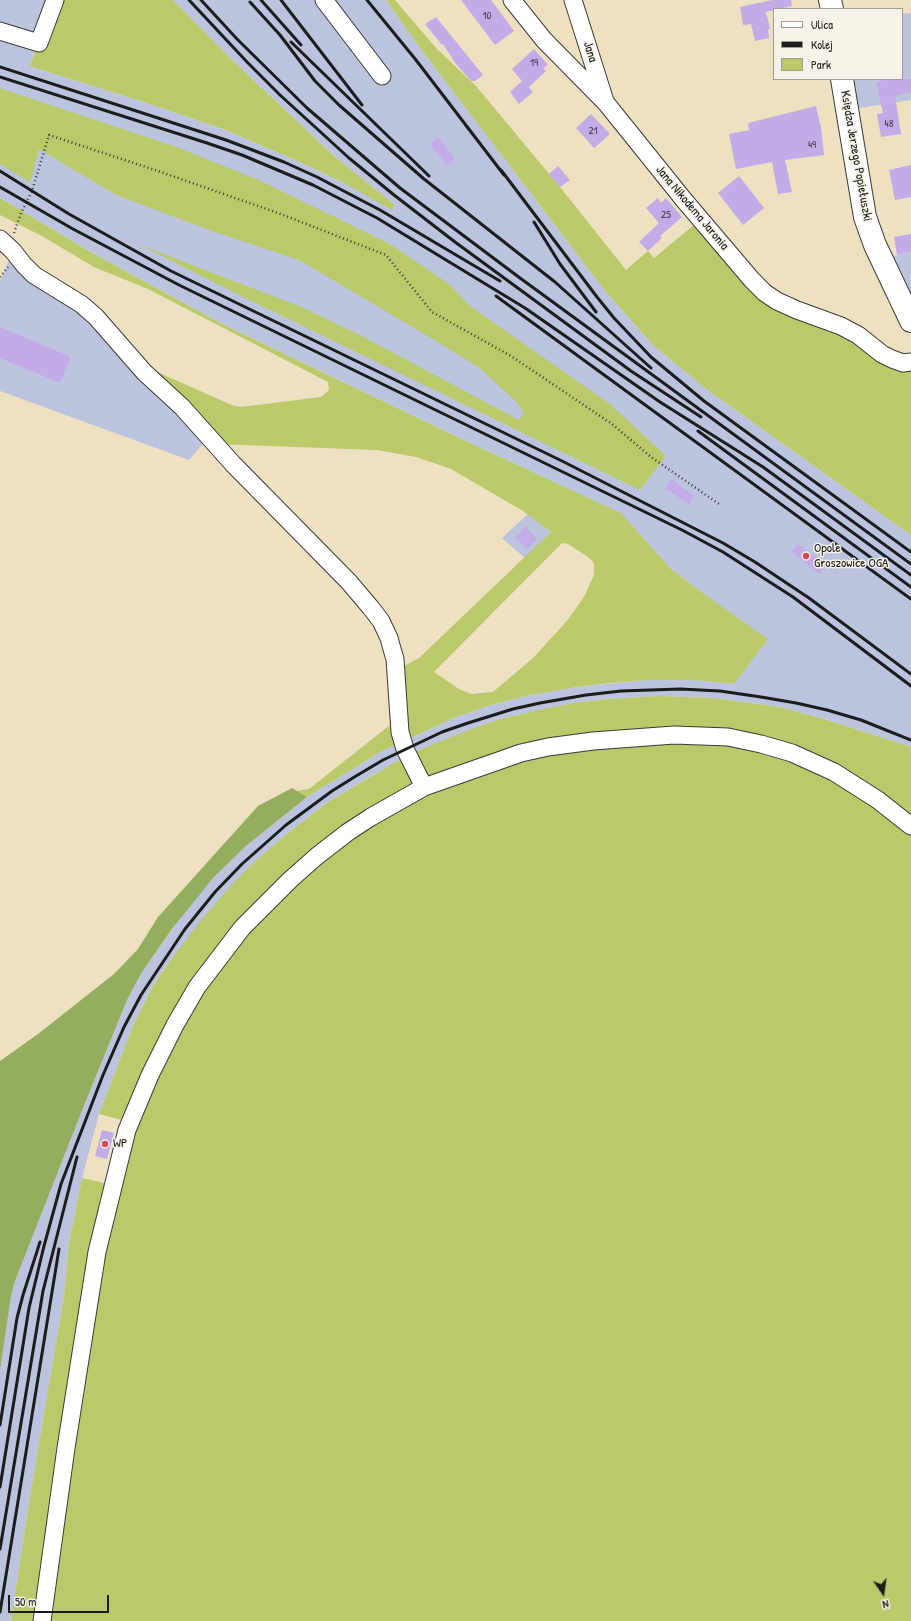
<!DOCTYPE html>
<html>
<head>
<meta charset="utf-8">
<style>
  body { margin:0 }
  #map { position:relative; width:911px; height:1621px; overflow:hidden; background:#ede1c1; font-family:"Patrick Hand",sans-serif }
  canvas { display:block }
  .legend { position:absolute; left:773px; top:8px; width:130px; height:72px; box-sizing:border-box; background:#f7f3e8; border:1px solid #9f9d96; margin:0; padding:5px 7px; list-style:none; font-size:12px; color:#1c1c1c }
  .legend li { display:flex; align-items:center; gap:8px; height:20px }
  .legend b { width:20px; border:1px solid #9f9d96 }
  .north { position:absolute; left:863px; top:1573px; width:40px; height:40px; -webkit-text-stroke:3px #f7f3e8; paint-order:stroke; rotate:167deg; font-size:11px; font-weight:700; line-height:16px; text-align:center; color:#1c1c1c }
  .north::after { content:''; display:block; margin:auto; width:14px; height:18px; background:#1c1c1c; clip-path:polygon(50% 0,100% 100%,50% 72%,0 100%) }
  .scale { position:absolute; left:8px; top:1595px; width:101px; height:18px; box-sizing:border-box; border:2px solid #1c1c1c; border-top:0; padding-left:5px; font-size:12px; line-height:14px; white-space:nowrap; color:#1c1c1c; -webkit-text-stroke:3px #f7f3e8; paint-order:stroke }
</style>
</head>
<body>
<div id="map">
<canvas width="911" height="1621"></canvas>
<ul class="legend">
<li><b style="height:5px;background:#fff"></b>Ulica</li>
<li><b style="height:5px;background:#1c1c1c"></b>Kolej</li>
<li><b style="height:11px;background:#bbc96b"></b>Park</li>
</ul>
<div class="north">N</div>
<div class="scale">50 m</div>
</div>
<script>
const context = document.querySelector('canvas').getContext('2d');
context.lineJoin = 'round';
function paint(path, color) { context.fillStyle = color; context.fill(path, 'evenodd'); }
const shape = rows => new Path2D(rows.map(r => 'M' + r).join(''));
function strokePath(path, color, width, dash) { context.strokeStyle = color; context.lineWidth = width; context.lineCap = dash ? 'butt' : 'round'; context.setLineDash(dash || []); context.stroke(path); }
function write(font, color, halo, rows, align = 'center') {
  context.font = font + ' "Patrick Hand",sans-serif'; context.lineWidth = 3; context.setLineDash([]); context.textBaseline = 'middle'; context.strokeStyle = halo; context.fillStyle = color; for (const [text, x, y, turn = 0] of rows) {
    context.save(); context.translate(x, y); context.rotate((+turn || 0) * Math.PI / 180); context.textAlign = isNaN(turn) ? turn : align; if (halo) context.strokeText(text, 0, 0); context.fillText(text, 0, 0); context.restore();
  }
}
const industrial = shape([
  [0,0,55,0,29,66,147,103,223,129,300,162,344,183,392,209,395,205,335,157,228,56,173,0,386,0,420,48,606,292,653,345,705,388,911,535,911,747,824,719,780,707,713,698,658,696,609,699,573,703,500,719,426,747,373,775,328,802,292,830,262,855,173,957,154,984,133,1026,99,1114,82,1178,69,1243,64,1295,28,1509,11,1621,0,1621,0,1371,11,1296,15,1281,83,1108,127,1000,142,972,192,902,213,878,246,846,307,797,382,751,456,717,494,704,531,695,576,687,646,680,695,680,734,684,707,596,671,569,620,513,470,443,222,324,89,251,0,198],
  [911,13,911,100,847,110,842,79,902,79,902,14],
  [13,251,81,304,209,437,189,460,0,391,0,281],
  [911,252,911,321,881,259],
  [528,514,551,532,525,558,502,538]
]);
const green = shape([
  [55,0,173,0,228,56,335,157,395,205,392,210,344,183,300,162,223,129,147,103,29,66,39,43],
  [386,0,395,0,437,49,476,86,560,187,626,270,648,251,654,258,701,219,752,280,911,362,911,535,705,388,653,345,606,292,420,48],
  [0,88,174,146,261,181,390,244,449,284,470,306,610,404,666,456,640,490,235,293,138,244,304,308,362,336,519,420,524,413,517,403,481,369,431,338,299,260,212,231,116,195,39,149,30,183,23,178,0,164],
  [0,198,89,251,222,324,470,443,621,513,671,569,707,596,768,639,734,684,695,680,646,680,611,683,576,687,531,695,494,704,456,717,382,751,307,797,297,791,309,789,399,718,395,671,419,658,551,532,523,511,451,469,416,457,377,450,215,444,137,363,234,406,241,407,321,397,329,390,328,382,148,289,94,267,40,235,0,215],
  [562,543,568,544,588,557,594,563,594,575,584,597,566,622,533,658,493,692,471,694,459,689,434,672],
  [658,696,713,698,780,707,824,719,911,747,911,1621,11,1621,28,1509,64,1295,69,1243,82,1178,113,1185,130,1122,99,1114,133,1026,154,984,173,957,202,919,235,881,262,855,292,830,328,802,399,760,426,747,469,730,500,719,535,711,573,703,609,699]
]);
const forest = shape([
  [292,788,307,797,246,846,213,878,172,929,142,972,127,1000,83,1108,15,1281,11,1296,0,1371,0,1061,38,1034,114,974,138,949,158,917,258,806]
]);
const building = shape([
  [461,0,491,0,514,31,495,45],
  [772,0,791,0,792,6,766,12,770,29,768,29,769,38,755,41,751,24,743,25,740,7],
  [436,17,483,75,475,81,471,81,456,64,443,44,442,45,425,24],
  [534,49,548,65,543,68,546,71,529,87,533,92,519,104,510,92,522,81,512,69],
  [891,79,911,79,911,92,895,96,901,134,881,137,877,114,883,113,876,82],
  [816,106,821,127,824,155,785,160,792,192,778,194,772,162,736,169,729,134,749,130,748,123],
  [591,114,610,134,594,148,576,128],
  [437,137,455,158,447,165,430,144],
  [911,165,911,197,895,200,889,170],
  [558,166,570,180,560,187,549,174],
  [739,176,764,208,743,225,718,193],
  [658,198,661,203,666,198,682,217,660,236,662,238,648,251,639,242,659,223,646,208],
  [911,234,911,252,897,255,894,237],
  [0,327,71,357,60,383,0,358],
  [671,479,693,495,690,505,665,488],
  [526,527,537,539,527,549,515,537],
  [798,544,826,564,820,574,792,552],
  [102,1130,114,1133,107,1159,95,1156]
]);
const path = shape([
  [14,233,21,213,32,191,49,135,158,171,278,213,386,255,432,312,511,356,612,424,651,457,719,504],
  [0,277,8,267]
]);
const minor = shape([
  [324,0,382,76],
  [512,0,544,40,606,103,684,200,752,280,765,293,777,301,797,310,841,326,858,335,882,354,892,359,903,363,911,362],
  [573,0,605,101],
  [0,31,39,43,55,0],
  [0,239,13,251,24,265,34,275,81,304,96,317,144,372,182,407,233,464,349,582,371,608,381,621,389,638,392,649,395,659,400,732,405,749,424,787],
  [42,1621,66,1448,97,1252,127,1130,150,1075,175,1025,197,987,242,928,291,879,317,856,348,832,371,817,424,787,521,753,548,747,593,741,674,735,728,737,761,744,792,753,834,772,878,800,911,826]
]);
const major = shape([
  [830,0,832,9],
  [842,79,865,217,875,245,911,321]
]);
const rail = shape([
  [189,0,248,63,280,95,349,158,394,195,455,242,631,371,701,417],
  [201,0,237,39,307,108,400,188,520,278,911,564],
  [261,0,301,45],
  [281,0,362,105],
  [367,0,416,60,504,175],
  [250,2,280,35,315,81,339,105,424,179,555,282,651,368],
  [291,42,429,176],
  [0,67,226,140,284,162,317,177,380,210,500,281],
  [0,77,207,143,242,155,313,185,377,218,525,308,660,402,763,467,911,575],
  [501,170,597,297,614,318,651,357,704,401,911,552],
  [0,171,69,214,171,271,562,461,723,543,755,562,809,598,911,674],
  [0,187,73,229,179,285,682,530,723,552,793,597,911,686],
  [534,222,560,264,596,312],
  [496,296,911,599],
  [698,431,911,587],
  [0,1425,17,1318,23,1295,40,1242],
  [0,1487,29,1308,44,1246,61,1184,103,1075,124,1027,141,995,185,929,215,892,242,864,286,825,332,791,356,776,383,760,442,732,468,723,513,709,540,703,586,695,621,691,680,689,720,691,761,697,796,703,827,710,861,720,911,740],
  [0,1549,43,1291,77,1157],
  [0,1612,59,1249]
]);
const markers = [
  [806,556,4,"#d1495b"],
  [105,1144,4,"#d1495b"]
];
const numberNames = [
  ["10",487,16],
  ["19",534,63],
  ["48",889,124],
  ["21",593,131],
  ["49",812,145],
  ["25",666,215]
];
const streetNames = [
  ["Jana",590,52,73],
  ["Księdza Jerzego Popiełuszki",856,156,80],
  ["Jana Nikodema Jaronia",692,208,50]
];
const poiNames = [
  ["Opole",814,549],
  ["Groszowice OGA",814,564],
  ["WP",113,1144]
];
paint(industrial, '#bbc3de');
paint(green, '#bbc96b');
paint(forest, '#94ad5f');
paint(building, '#c2abe7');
strokePath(minor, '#3b3a35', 19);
strokePath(major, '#3b3a35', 24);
strokePath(path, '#3b3a35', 2.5, [1, 3]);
strokePath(minor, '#fff', 17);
strokePath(major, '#fff', 22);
strokePath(rail, '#1c1c1c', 3);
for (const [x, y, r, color] of markers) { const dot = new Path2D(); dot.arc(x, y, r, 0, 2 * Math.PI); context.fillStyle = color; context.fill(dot); strokePath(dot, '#f7f3e8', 1.5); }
write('11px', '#46404f', null, numberNames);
write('13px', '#1c1c1c', '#f7f3e8', streetNames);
write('13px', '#1c1c1c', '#f7f3e8', poiNames, 'left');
</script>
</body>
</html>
